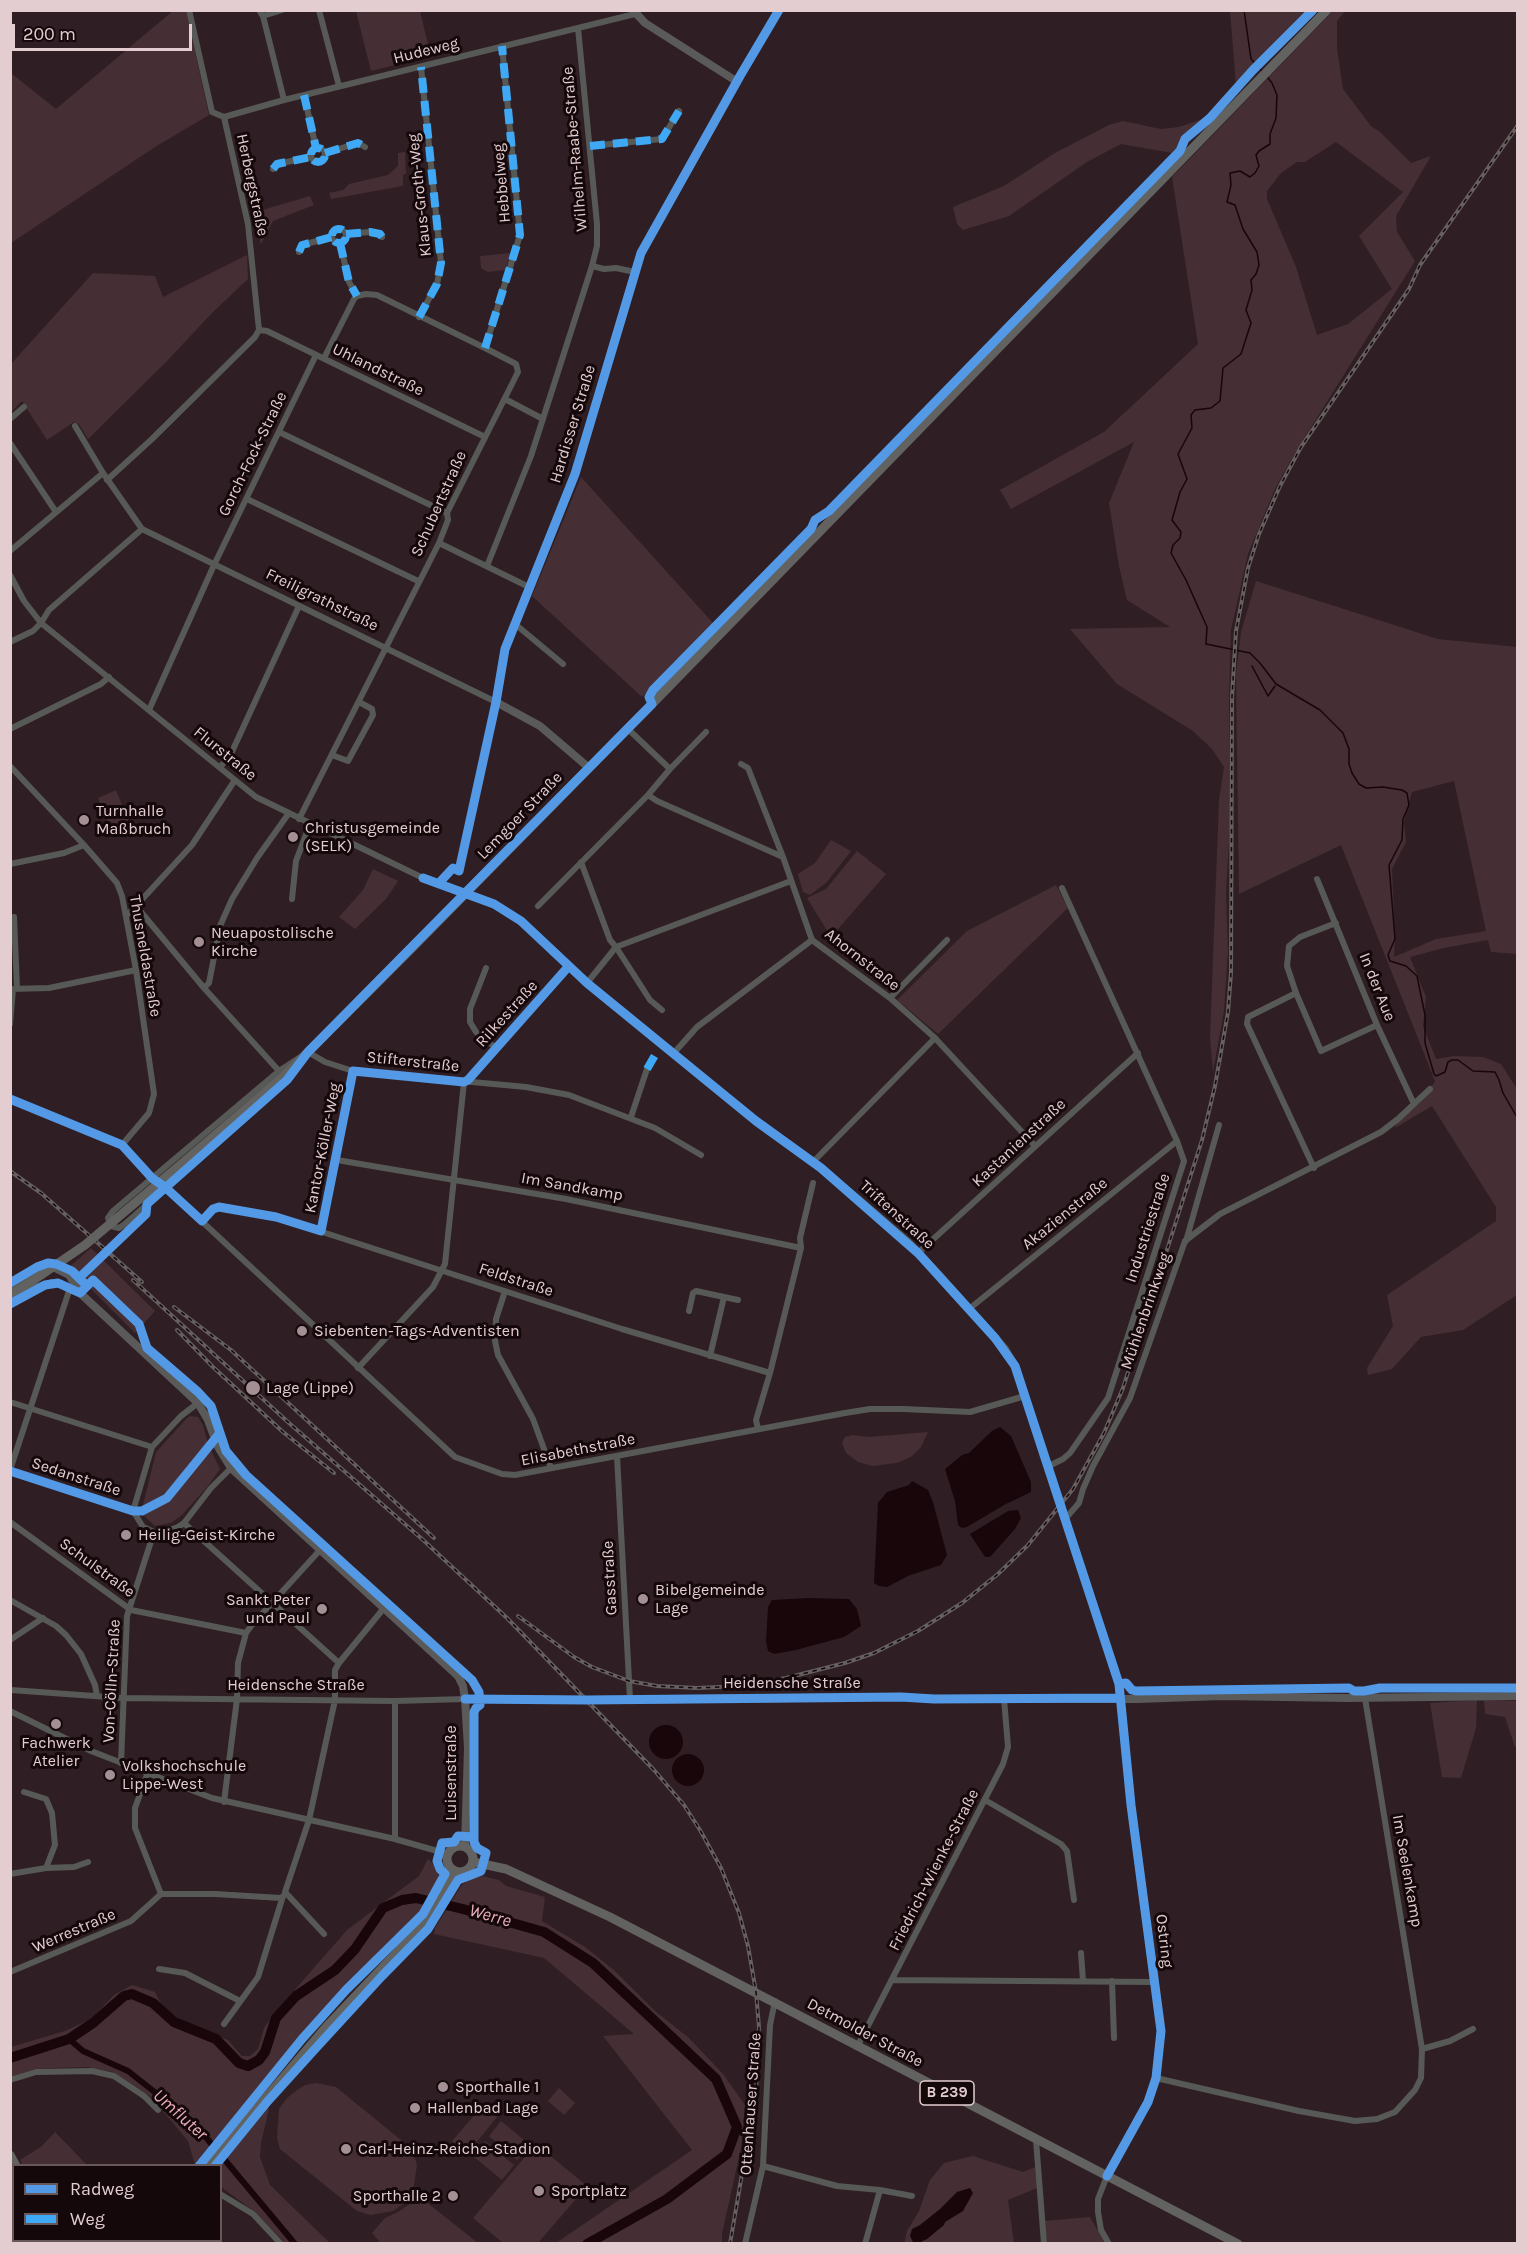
<!DOCTYPE html>
<html>
<head>
<meta charset="utf-8">
<style>
  body { margin:0 }
  #map { position:relative; width:1528px; height:2254px; overflow:hidden; background:#2f1f24; font-family:Karla,sans-serif }
  canvas { display:block }
  .frame { position:absolute; inset:0; border:12px solid #e3cdd1; pointer-events:none }
  .legend { position:absolute; left:12px; top:2164px; width:210px; height:78px; box-sizing:border-box; background:#15080b; border:2px solid #67575a; margin:0; padding:8px 10px; list-style:none; font-size:18px; color:#e3cdd1 }
  .legend li { display:flex; align-items:center; gap:12px; height:30px }
  .legend b { width:30px; border:2px solid #67575a }
  .scale { position:absolute; left:12px; top:24px; width:180px; height:27px; box-sizing:border-box; border:3px solid #e3cdd1; border-top:0; padding-left:8px; font-size:18px; line-height:21px; white-space:nowrap; color:#e3cdd1; -webkit-text-stroke:4px #15080b; paint-order:stroke }
</style>
</head>
<body>
<div id="map">
<canvas width="1528" height="2254"></canvas>
<div class="frame"></div>
<ul class="legend">
<li><b style="height:8px;background:#5399e6"></b>Radweg</li>
<li><b style="height:8px;background:#3fa9f5"></b>Weg</li>
</ul>
<div class="scale">200 m</div>
</div>
<script>
const context = document.querySelector('canvas').getContext('2d');
context.lineJoin = 'round';
function paint(path, color) { context.fillStyle = color; context.fill(path, 'evenodd'); }
const shape = rows => new Path2D(rows.map(r => 'M' + r).join(''));
function strokePath(path, color, width, dash) { context.strokeStyle = color; context.lineWidth = width; context.lineCap = dash ? 'butt' : 'round'; context.setLineDash(dash || []); context.stroke(path); }
function write(font, color, halo, rows, align = 'center') {
  context.font = font + ' Karla,sans-serif'; context.lineWidth = 6; context.setLineDash([]); context.textBaseline = 'middle'; context.strokeStyle = halo; context.fillStyle = color; for (const [text, x, y, turn = 0] of rows) {
    context.save(); context.translate(x, y); context.rotate((+turn || 0) * Math.PI / 180); context.textAlign = isNaN(turn) ? turn : align; if (halo) context.strokeText(text, 0, 0); context.fillText(text, 0, 0); context.restore();
  }
}
const green = shape([
  [174,10,186,11,209,115,155,147,11,243,11,73,56,109],
  [1230,10,1307,10,1307,11,1236,86],
  [1334,10,1345,11,1337,21,1337,49,1343,89,1371,126,1380,132,1411,163,1431,156,1396,216,1397,232,1415,261,1295,453,1275,489,1248,554,1231,630,1229,699,1230,825,1226,892,1228,951,1224,1011,1213,1072,1210,1038,1219,800,1224,767,1212,749,1193,731,1117,684,1070,629,1170,627,1127,600,1119,566,1109,503,1134,442,1011,509,1000,490,1104,432,1198,344,1172,177],
  [1336,142,1403,192,1359,236,1392,289,1348,324,1317,335,1296,267,1267,199,1267,191,1281,173,1297,162,1305,162],
  [356,11,420,11,431,56,371,71],
  [1208,117,1172,153,1121,144,1087,162,1009,216,963,230,957,224,953,207,1004,186,1055,153,1109,125,1123,121,1161,129,1179,127],
  [405,152,406,174,403,175,403,186,331,199,329,193,343,190,349,184,388,175,398,166,398,153],
  [310,196,314,205,273,221,261,244,252,213],
  [511,253,505,270,488,272,481,268,480,256],
  [247,255,248,279,212,313,166,362,88,439,79,424,74,422,47,440,22,401,11,412,11,364,93,273,155,276,163,297],
  [581,477,713,623,642,697,532,596],
  [1256,581,1438,639,1517,647,1517,954,1491,952,1488,940,1444,948,1410,957,1426,997,1423,1026,1436,1059,1454,1056,1483,1057,1501,1064,1517,1089,1517,1295,1463,1330,1421,1337,1392,1369,1368,1375,1367,1368,1393,1326,1387,1295,1496,1221,1496,1207,1432,1106,1395,1128,1397,1122,1424,1099,1435,1081,1341,845,1239,894,1236,674,1241,632],
  [1454,781,1486,931,1436,939,1394,957,1395,937,1392,869,1406,842,1404,822,1412,792],
  [116,790,131,827,113,835,98,798],
  [831,840,851,851,827,882,810,895,803,892,798,874,815,863],
  [857,851,886,874,831,937,807,898,826,889],
  [373,869,398,881,386,899,355,929,339,917,363,890],
  [1056,885,1068,908,938,1034,897,1000,967,931],
  [91,1248,155,1311,135,1333,69,1267],
  [190,1416,198,1417,203,1425,208,1444,220,1469,208,1486,182,1515,171,1523,155,1526,141,1513,156,1452,187,1418],
  [928,1432,921,1447,911,1457,897,1463,873,1466,858,1462,846,1453,842,1443,845,1437,853,1435,869,1437],
  [1477,1700,1476,1728,1461,1778,1442,1777,1430,1703],
  [1484,1700,1517,1701,1517,1744,1515,1747,1505,1717,1485,1714],
  [428,1859,437,1868,439,1881,421,1914,350,1986,302,2039,197,2165,195,2165,188,2141,168,2117,147,2094,113,2072,88,2067,53,2068,35,2069,11,2077,11,2047,65,2031,91,2019,114,1995,132,1985,155,1992,161,2004,176,2020,228,2040,242,2056,250,2056,258,2049,264,2028,279,2008,347,1930,419,1876],
  [482,1876,499,1880,506,1886,545,1897,542,1921,585,1947,615,1971,655,2011,689,2038,723,2074,745,2105,741,2148,722,2234,722,2243,556,2243,692,2150,603,2036,634,2034,544,1958,434,1934,435,1928,461,1886,471,1878],
  [316,2083,336,2087,412,2149,417,2165,413,2191,403,2204,393,2211,370,2215,357,2211,280,2149,277,2138,279,2109,287,2098,297,2090,305,2085],
  [559,2088,575,2103,564,2115,548,2101],
  [265,2104,269,2109,261,2143,260,2157,270,2185,330,2243,285,2243,255,2212,221,2187,220,2166,218,2166],
  [483,2105,497,2117,467,2154,452,2141],
  [501,2121,530,2145,517,2160,489,2136],
  [55,2132,87,2165,23,2165,20,2160,42,2146],
  [485,2141,514,2165,502,2180,473,2156],
  [536,2144,587,2186,538,2243,503,2243,473,2218],
  [973,2156,1023,2172,1035,2167,1037,2188,1008,2200,1014,2243,904,2244,907,2231,919,2211,930,2180,944,2163],
  [420,2197,478,2243,378,2243,379,2241,372,2233,385,2218,398,2212],
  [1090,2217,1105,2243,1047,2243,1044,2221]
]);
const water = shape([
  [1000,1427,1011,1436,1031,1482,1031,1492,1004,1505,967,1527,962,1528,958,1525,955,1501,945,1469,962,1455,969,1453,992,1431],
  [912,1481,928,1490,933,1502,947,1555,941,1565,908,1576,887,1587,879,1586,874,1583,878,1503,887,1492,909,1485],
  [1018,1510,1021,1518,1015,1529,990,1557,985,1557,970,1534,1008,1511],
  [808,1598,849,1599,857,1609,861,1626,844,1637,796,1650,774,1654,768,1651,766,1641,768,1607,772,1600],
  '649 1742a17 17 0 1 1 34 0a17 17 0 1 1-34 0Z',
  '672 1770a16 16 0 1 1 32 0a16 16 0 1 1-32 0Z',
  [970,2188,973,2193,963,2211,945,2222,944,2225,927,2239,919,2243,913,2242,910,2236,912,2229,920,2225,940,2209,957,2192]
]);
const stream = shape([
  [1244,10,1251,59,1263,72],
  [1268,78,1272,83,1277,95,1276,118,1270,134,1270,144,1259,151,1256,155,1259,166,1255,173,1250,177,1240,171,1230,173,1231,185,1227,202,1235,205,1243,229,1257,252,1259,265,1256,274,1251,280,1252,290,1246,310,1251,323,1241,354,1223,368,1220,401,1211,408,1195,410,1191,415,1192,428,1178,454,1187,479,1180,492,1172,520,1181,532,1180,538,1173,545,1171,553,1186,580,1207,627,1206,644,1250,653,1260,663,1276,684,1320,710,1343,733,1349,749,1349,764,1352,773,1359,784,1366,788,1383,787,1402,790,1407,793,1409,805,1403,819,1402,840,1389,865,1395,939,1388,955,1390,961,1406,966,1417,976,1425,1015,1425,1043,1434,1074,1436,1076,1445,1072,1448,1062,1452,1060,1458,1060,1473,1071,1495,1072,1499,1080,1503,1093,1518,1119],
  [1252,666,1268,696,1275,686]
]);
const canal = shape([
  [69,2039,83,2051,128,2071,194,2123,295,2244]
]);
const river = shape([
  [10,2058,69,2039,93,2023,124,1996,132,1994,153,2003,174,2022,216,2039,239,2063,248,2066,259,2060,265,2052,276,2018,296,1996,335,1970,355,1949,383,1908,402,1900,416,1898,463,1909,544,1932,593,1963,716,2079,737,2127,727,2154,667,2199,587,2244]
]);
const street = shape([
  [189,10,212,112,224,117],
  [259,10,263,16,284,100],
  [319,10,339,86],
  [263,16,282,10],
  [578,28,597,224,597,246,592,266],
  [304,95,316,148],
  [224,117,284,100,635,14],
  [590,146,662,139,679,111],
  '311 155a7 7 0 1 1 14 0a7 7 0 1 1-14 0Z',
  [325,153,358,143,365,147],
  [273,169,277,164,311,157],
  '332 236a7 7 0 1 1 14 0a7 7 0 1 1-14 0Z',
  [346,234,370,232,380,234,382,237],
  [340,243,349,282,357,296],
  [299,252,302,245,332,237],
  [419,317,437,284,441,263,421,67],
  [259,330,267,331,485,437],
  [485,348,520,235,502,46],
  [505,399,543,419],
  [10,419,24,407],
  [75,426,103,473,142,529,496,702,459,871],
  [279,432,447,513],
  [10,443,56,512],
  [107,480,152,439,255,337,259,330,248,224,224,117],
  [247,499,418,581],
  [439,543,529,587],
  [10,551,103,473],
  [487,566,531,456,592,266,604,269,616,268,635,272],
  [10,575,24,601,41,623,256,797,423,878,466,893],
  [515,624,563,664],
  [10,642,33,631,41,623,49,610,142,529],
  [149,710,214,565,316,355],
  [10,729,101,684,109,677],
  [332,755,348,761,373,715,372,709,359,702],
  [741,764,748,768,783,857],
  [10,766,84,845,117,883,122,896,136,970,154,1094,149,1113,122,1145],
  [221,766,230,756,299,606],
  [670,769,706,732],
  [648,795,657,801,783,857,812,940,890,998,935,1038,1035,1146],
  [299,819,439,543,448,520,447,513,518,372,516,364,485,348,377,295,366,294,357,296,354,299,324,358],
  [581,862,610,940,616,947,650,1000,662,1010],
  [10,864,64,853,84,845],
  [1317,879,1377,1025,1414,1104],
  [292,899,296,861,310,824],
  [136,906,192,845,235,780],
  [538,906,648,795,670,769,628,729],
  [127,915,136,906,204,988,279,1071],
  [14,917,17,989],
  [1336,923,1300,937,1289,946,1287,966,1296,993,1321,1051,1377,1025],
  [486,968,470,1009,470,1022,476,1032,496,1048],
  [587,983,616,947,791,881],
  [204,988,209,983,220,926,232,899,257,858,289,813],
  [10,989,49,988,136,970],
  [1296,993,1248,1017,1247,1024,1314,1168],
  [890,998,947,940],
  [10,1024,13,989],
  [308,1052,287,1080,125,1224,119,1228,111,1226,108,1218,113,1211,279,1071,308,1052],
  [308,1052,325,1062,353,1071,526,1087,569,1095,655,1128,701,1155],
  [673,1054,697,1027,812,940],
  [468,1080,568,967],
  [10,1099,122,1145,152,1178,166,1188,455,1457,502,1474,515,1475,845,1413,870,1409,903,1409,970,1412,1025,1396],
  [631,1117,647,1069],
  [337,1160,566,1199,801,1248],
  [813,1162,935,1038],
  [202,1221,213,1209,219,1207,276,1217,622,1329,770,1373,756,1420,758,1429],
  [321,1231,353,1071],
  [1186,1241,1219,1125],
  [918,1253,1138,1053],
  [505,1291,496,1319,495,1341,498,1355,533,1419,551,1468],
  [724,1297,738,1300],
  [969,1309,1177,1141],
  [689,1311,693,1293,696,1291,724,1297,710,1356],
  [358,1368,433,1287,445,1264,464,1082],
  [770,1373,801,1248,800,1238,813,1183],
  [10,1402,152,1447],
  [198,1403,181,1416,152,1447,133,1511,143,1527,154,1532,167,1531,178,1527,184,1523,211,1488,231,1468],
  [617,1456,630,1699],
  [1049,1466,1063,1459,1070,1453,1108,1398,1184,1161,1177,1141,1062,888],
  [10,1470,70,1288],
  [10,1471,133,1511],
  [1066,1518,1079,1503,1083,1489,1093,1466,1130,1398,1185,1241,1220,1214,1381,1132,1398,1119,1430,1089],
  [10,1522,131,1610,246,1633],
  [184,1523,339,1663],
  [10,1600,56,1626,66,1635,81,1654,95,1685,97,1696],
  [10,1640,43,1618],
  [11,1690,122,1698,395,1701,465,1699],
  [395,1701,395,1839],
  [10,1711,91,1751,212,1798,395,1839,448,1854],
  [121,1763,127,1616,154,1532],
  [147,1775,135,1808,135,1828,161,1894],
  [24,1792,46,1799,52,1813,55,1845,46,1868],
  [985,1800,1061,1844,1067,1851,1074,1900],
  [224,1802,237,1699,238,1663,246,1633,251,1626,320,1550],
  [10,1874,46,1868,74,1867,88,1862],
  [324,1934,285,1892,309,1820,335,1700,335,1670,339,1663,384,1608],
  [1081,1953,1083,1981],
  [159,1969,185,1973,240,2001],
  [10,1972,131,1921,161,1894,215,1894,281,1898],
  [892,1980,1154,1982],
  [1112,1981,1114,2038],
  [224,2024,258,1977,283,1896],
  [857,2047,1003,1764,1008,1747,1004,1698],
  [1422,2049,1450,2041,1473,2029],
  [1156,2078,1299,2111,1355,2121,1377,2119,1395,2112,1415,2090,1421,2078,1422,2049,1365,1698],
  [10,2080,36,2072,92,2071,114,2076,144,2096,158,2110],
  [1036,2140,1044,2244],
  [763,2166,837,2186,880,2190,912,2196],
  [1107,2176,1098,2199,1098,2212,1101,2230,1109,2244],
  [220,2194,253,2214,281,2244],
  [31,2244,33,2240],
  [745,2244,763,2166,770,2025,775,2001],
  [865,2244,880,2190]
]);
const secondary = shape([
  [633,10,645,23,736,81],
  [588,767,540,726,496,702,505,649,575,474,641,253,740,76,779,10],
  [466,893,494,904,521,921,587,983,756,1121,813,1162,859,1200,908,1242,938,1274,1005,1349,1015,1366,1119,1684,1131,1805,1161,2031,1156,2078,1148,2102,1107,2176],
  [10,1288,45,1268,55,1268,69,1275,80,1293,198,1403,208,1420,218,1447,231,1468,458,1676,463,1686,465,1699,468,1748,465,1846],
  [10,1304,38,1287,52,1283,61,1284,80,1293],
  [465,1699,587,1700,901,1697,934,1699,1138,1699,1222,1696,1346,1698,1518,1696]
]);
const primary = shape([
  [186,1160,283,1077,410,950,652,704,1327,10],
  [10,1296,19,1290],
  '447 1859a13 13 0 1 1 26 0a13 13 0 1 1-26 0Z',
  [473,1862,506,1869,610,1917,1238,2244],
  [10,2155,16,2166],
  [208,2166,327,2026,420,1928,454,1871],
  [90,2240,94,2244],
  [142,2244,145,2240]
]);
const rail = shape([
  [10,1171,41,1193,142,1282],
  [133,1280,289,1423,422,1539,507,1618,654,1770,684,1805,700,1830,721,1868,739,1913,748,1946,756,1992,759,2027,756,2092,730,2244],
  [174,1307,231,1350,434,1538],
  [177,1330,213,1367,283,1432,334,1473],
  [518,1616,574,1657,592,1667,629,1681,657,1686,697,1688,741,1686,786,1678,845,1663,874,1653,918,1631,962,1603,998,1574,1028,1545,1073,1489,1104,1433,1123,1388,1202,1140,1215,1086,1228,1012,1231,973,1232,697,1236,631,1248,568,1259,534,1280,486,1301,447,1409,289,1420,265,1518,125]
]);
const primaryBridge = shape([
  [19,1290,85,1245,186,1160]
]);
const quiet = shape([
  [304,95,316,148],
  [590,146,662,139,679,111],
  '311 155a7 7 0 1 1 14 0a7 7 0 1 1-14 0Z',
  [325,153,358,143,365,147],
  [273,169,277,164,311,157],
  '332 236a7 7 0 1 1 14 0a7 7 0 1 1-14 0Z',
  [346,234,370,232,380,234,382,237],
  [340,243,349,282,357,296],
  [299,252,302,245,332,237],
  [419,317,437,284,441,263,421,67],
  [485,348,520,235,502,46],
  [647,1069,658,1050],
  [31,2244,33,2240]
]);
const cycleway = shape([
  [423,878,494,904,521,921,587,983,756,1121,821,1168,918,1253,995,1338,1015,1366,1119,1684,1131,1805,1161,2031,1156,2078,1148,2102,1107,2176],
  [439,883,453,868,459,871,496,702,505,649,575,474,641,253,740,76,779,10],
  [10,1099,122,1145,152,1178,166,1188,202,1221,213,1209,219,1207,276,1217,321,1231,353,1071,464,1082,468,1080,568,967],
  [79,1278,146,1214,147,1204,287,1080,308,1052,652,704,649,697,653,690,811,529,815,520,829,511,1180,151,1185,139,1210,118,1253,70,1313,10],
  [10,1283,37,1267,48,1263,56,1264,72,1271,85,1284],
  [10,1304,45,1285,58,1283,80,1293,93,1280,139,1324,147,1348,198,1392,211,1406,226,1451,246,1475,472,1680,479,1692,480,1705,476,1708,474,1712,474,1842,477,1848,486,1853,481,1871,458,1880,428,1929,382,1976,315,2049,267,2102,215,2166],
  [10,1471,133,1511,142,1511,167,1498,219,1434],
  [1119,1684,1126,1683,1132,1690,1136,1691,1349,1688,1354,1691,1364,1691,1380,1688,1518,1688],
  [465,1699,587,1700,901,1697,934,1699,1119,1698],
  [199,2166,302,2039,346,1990,423,1914,445,1874,440,1869,437,1861,442,1843,454,1842,458,1836,474,1837]
]);
const markers = [
  [84,820,6,"#a49094"],
  [293,837,6,"#a49094"],
  [199,942,6,"#a49094"],
  [302,1331,6,"#a49094"],
  [253,1388,8,"#a49094"],
  [126,1535,6,"#a49094"],
  [643,1599,6,"#a49094"],
  [322,1609,6,"#a49094"],
  [56,1724,6,"#a49094"],
  [110,1775,6,"#a49094"],
  [443,2087,6,"#a49094"],
  [415,2108,6,"#a49094"],
  [346,2149,6,"#a49094"],
  [539,2191,6,"#a49094"],
  [453,2196,6,"#a49094"]
];
const shields = [
  [947,2093,54]
];
const shieldNames = [
  ["B 239",947,2093]
];
const streetNames = [
  ["Hudeweg",426,51,-14],
  ["Wilhelm-Raabe-Straße",575,149,-95],
  ["Hebbelweg",502,183,-95],
  ["Herbergstraße",252,185,78],
  ["Klaus-Groth-Weg",420,195,-96],
  ["Uhlandstraße",378,370,26],
  ["Hardisser Straße",573,424,-73],
  ["Gorch-Fock-Straße",253,454,-64],
  ["Schubertstraße",439,504,-66],
  ["Freiligrathstraße",322,600,26],
  ["Flurstraße",225,754,39],
  ["Lemgoer Straße",520,816,-46],
  ["Thusneldastraße",145,956,80],
  ["Ahornstraße",862,960,38],
  ["In der Aue",1377,987,68],
  ["Rilkestraße",507,1014,-48],
  ["Stifterstraße",413,1062,6],
  ["Kastanienstraße",1019,1143,-43],
  ["Kantor-Köller-Weg",323,1148,-79],
  ["Im Sandkamp",572,1187,10],
  ["Akazienstraße",1065,1214,-39],
  ["Triftenstraße",897,1215,42],
  ["Industriestraße",1148,1228,-72],
  ["Feldstraße",516,1280,18],
  ["Mühlenbrinkweg",1146,1311,-71],
  ["Elisabethstraße",578,1450,-11],
  ["Sedanstraße",76,1477,18],
  ["Schulstraße",97,1568,36],
  ["Gasstraße",610,1578,-93],
  ["Von-Cölln-Straße",112,1681,-87],
  ["Heidensche Straße",792,1683],
  ["Heidensche Straße",296,1685],
  ["Luisenstraße",451,1773,-90],
  ["Friedrich-Wienke-Straße",934,1870,-63],
  ["Im Seelenkamp",1407,1871,80],
  ["Werrestraße",74,1931,-23],
  ["Ostring",1164,1941,83],
  ["Detmolder Straße",865,2033,28],
  ["Ottenhauser Straße",751,2104,-86]
];
const poiNames = [
  ["Turnhalle",96,811],
  ["Maßbruch",96,829],
  ["Christusgemeinde",305,828],
  ["(SELK)",305,846],
  ["Neuapostolische",211,933],
  ["Kirche",211,951],
  ["Siebenten-Tags-Adventisten",314,1331],
  ["Lage (Lippe)",266,1388],
  ["Heilig-Geist-Kirche",138,1535],
  ["Bibelgemeinde",655,1590],
  ["Lage",655,1608],
  ["Sankt Peter",310,1600,"right"],
  ["und Paul",310,1618,"right"],
  ["Fachwerk",56,1743,"center"],
  ["Atelier",56,1761,"center"],
  ["Volkshochschule",122,1766],
  ["Lippe-West",122,1784],
  ["Sporthalle 1",455,2087],
  ["Hallenbad Lage",427,2108],
  ["Carl-Heinz-Reiche-Stadion",358,2149],
  ["Sportplatz",551,2191],
  ["Sporthalle 2",441,2196,"right"]
];
const waterNames = [
  ["Werre",490,1916,16],
  ["Umfluter",180,2115,42]
];
paint(green, '#452e34');
paint(water, '#18060a');
strokePath(stream, '#18060a', 1.5);
strokePath(canal, '#18060a', 6);
strokePath(river, '#18060a', 10);
strokePath(street, '#575957', 6);
strokePath(secondary, '#5a5a5a', 8);
strokePath(primary, '#626261', 9);
strokePath(rail, '#655f60', 4);
strokePath(rail, '#15080b', 1.5, [4.5]);
strokePath(primaryBridge, '#626261', 9);
strokePath(quiet, '#3fa9f5', 8, [15, 8]);
strokePath(cycleway, '#5399e6', 9);
for (const [x, y, r, color] of markers) { const dot = new Path2D(); dot.arc(x, y, r, 0, 2 * Math.PI); context.fillStyle = color; context.fill(dot); strokePath(dot, '#15080b', 2); }
for (const [x, y, w] of shields) { const box = new Path2D(); box.roundRect(x - w / 2, y - 12, w, 24, 4.5); context.fillStyle = '#15080b'; context.fill(box); strokePath(box, '#e3cdd1', 1.5); }
write('bold 15px', '#e3cdd1', null, shieldNames);
write('16px', '#e3cdd1', '#15080b', streetNames);
write('16px', '#e3cdd1', '#15080b', poiNames, 'left');
write('italic 18px', '#ecb0bd', '#15080b', waterNames);
</script>
</body>
</html>
